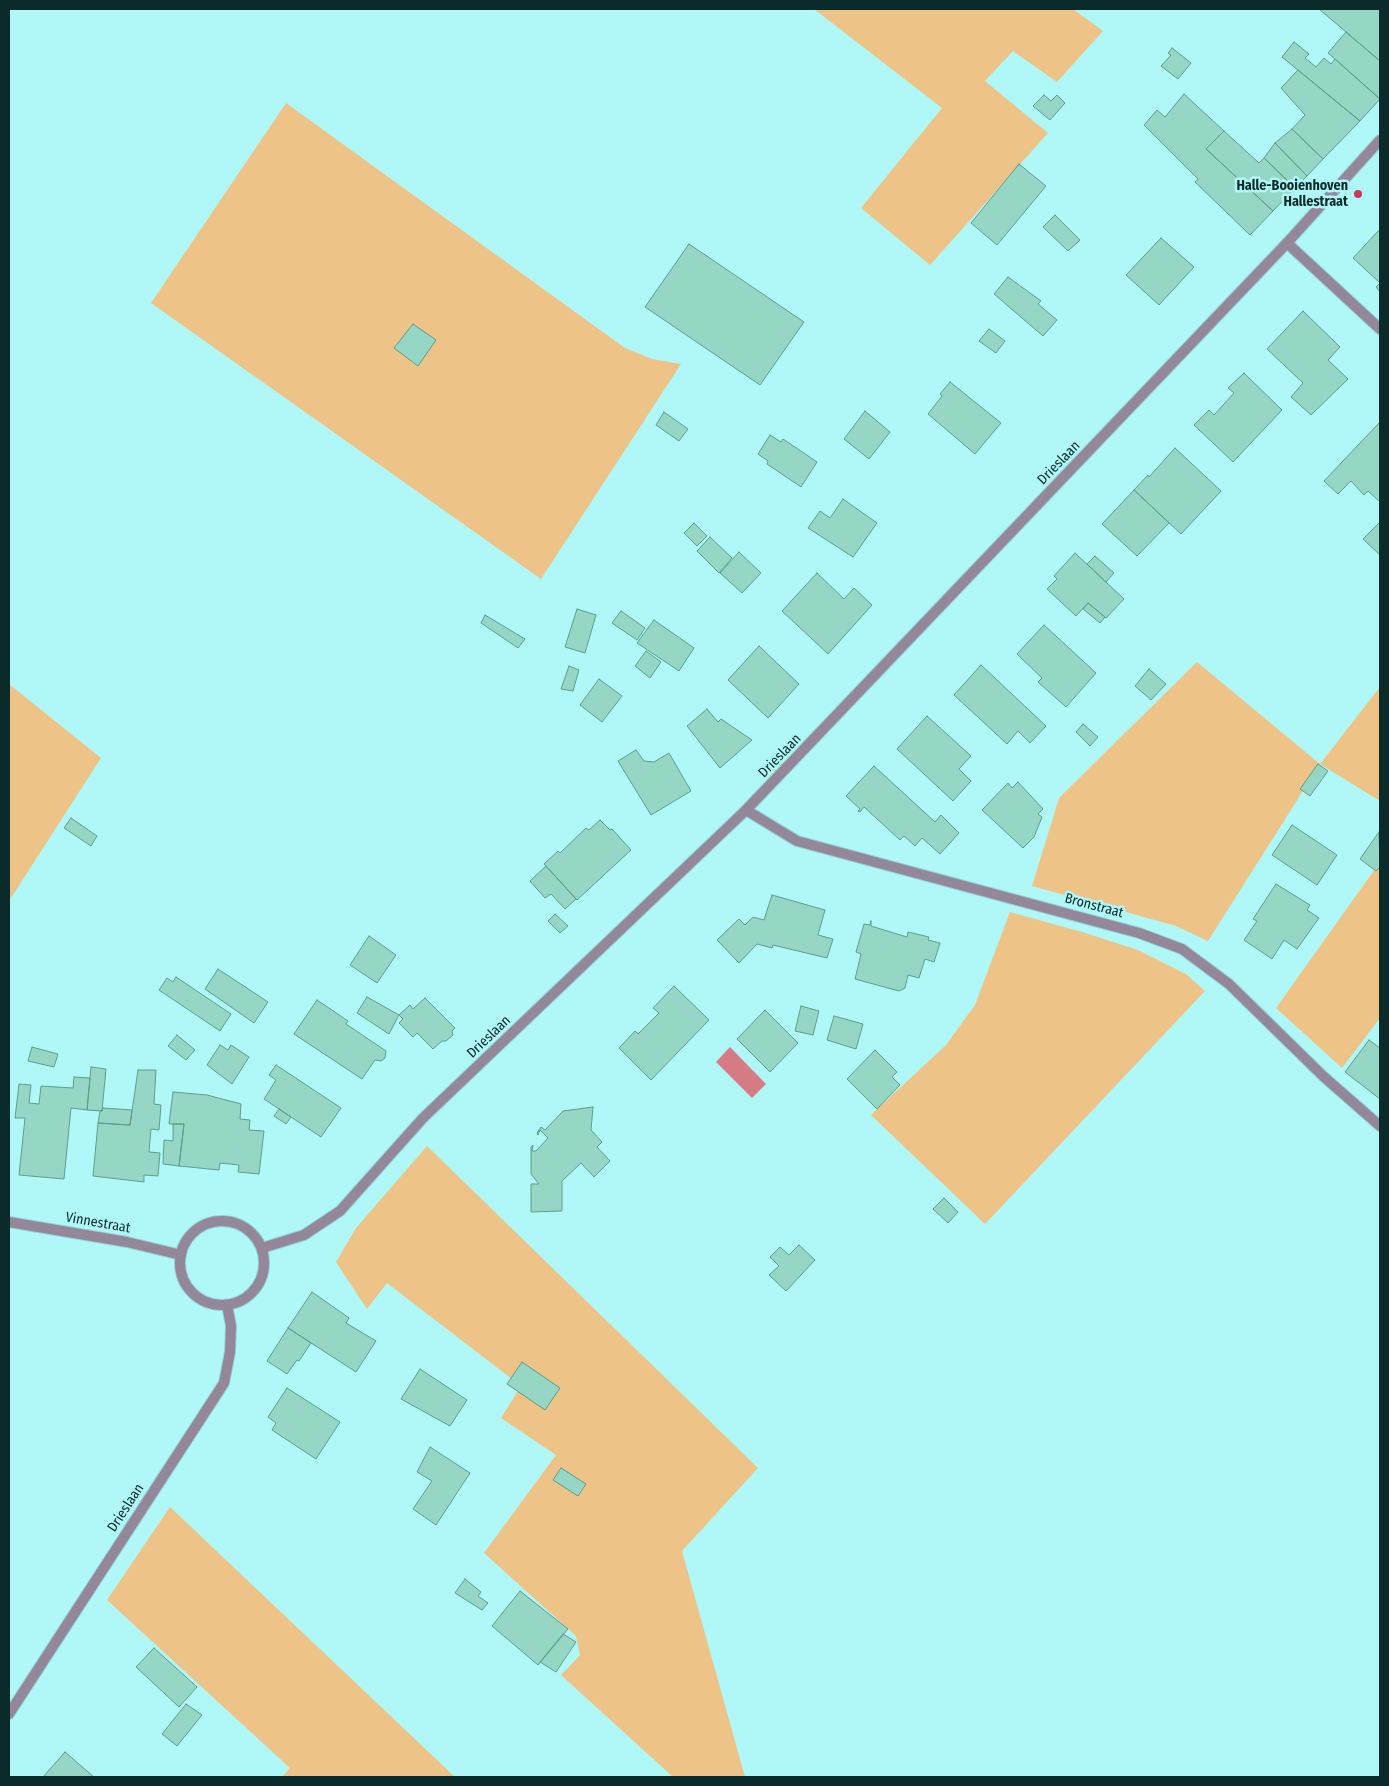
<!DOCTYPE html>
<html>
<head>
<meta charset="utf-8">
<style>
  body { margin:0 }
  #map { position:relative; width:1389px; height:1786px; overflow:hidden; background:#b0f8f7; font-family:"Fira Sans Condensed",sans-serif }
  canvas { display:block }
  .frame { position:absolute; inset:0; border:10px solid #0b2a2a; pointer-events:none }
</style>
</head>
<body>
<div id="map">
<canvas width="1389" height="1786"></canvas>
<div class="frame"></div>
</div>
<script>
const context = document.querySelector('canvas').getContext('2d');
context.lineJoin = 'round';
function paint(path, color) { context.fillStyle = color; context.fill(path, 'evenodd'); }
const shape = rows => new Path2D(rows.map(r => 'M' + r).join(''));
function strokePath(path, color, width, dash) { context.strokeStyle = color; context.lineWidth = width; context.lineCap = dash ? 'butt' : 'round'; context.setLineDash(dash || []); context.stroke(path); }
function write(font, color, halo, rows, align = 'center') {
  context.font = font + ' "Fira Sans Condensed",sans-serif'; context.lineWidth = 5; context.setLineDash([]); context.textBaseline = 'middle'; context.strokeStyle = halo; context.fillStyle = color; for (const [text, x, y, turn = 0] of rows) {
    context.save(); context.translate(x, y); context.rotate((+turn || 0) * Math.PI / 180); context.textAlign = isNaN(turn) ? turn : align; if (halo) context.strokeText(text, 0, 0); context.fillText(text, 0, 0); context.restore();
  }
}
const green = shape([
  [814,9,1073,9,1103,31,1057,82,1013,51,985,81,1048,133,930,265,861,208,942,108],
  [286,103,625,348,652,359,681,364,541,579,151,303],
  [1197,662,1320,764,1380,687,1380,801,1320,764,1208,941,1176,926,1032,886,1059,798],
  [9,684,101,758,9,901],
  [1380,862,1380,1018,1342,1068,1276,1008],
  [1010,912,1082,932,1138,950,1186,974,1205,991,985,1224,871,1115,946,1045,975,1005],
  [427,1146,758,1468,682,1551,745,1777,673,1777,561,1675,580,1655,576,1636,484,1553,556,1455,501,1418,521,1386,387,1283,367,1309,336,1262,356,1228],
  [170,1507,455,1777,282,1777,290,1768,107,1600]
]);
const water = shape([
  [730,1047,766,1084,752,1098,716,1062]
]);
const building = shape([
  [1319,9,1380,9,1380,61,1346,32,1319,9],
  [1346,32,1380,61,1380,99,1328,53,1346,32],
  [1294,42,1309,54,1305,58,1316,67,1324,58,1331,64,1335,59,1380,99,1360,121,1282,57,1294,42],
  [1172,48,1191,63,1178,79,1161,66,1171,55,1168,53,1172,48],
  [1298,70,1360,121,1323,159,1292,129,1305,115,1281,88,1298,70],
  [1184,94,1224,131,1206,149,1273,211,1250,235,1195,182,1198,179,1144,125,1157,110,1165,117,1184,94],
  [1044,95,1051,101,1057,95,1065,103,1050,120,1033,106,1044,95],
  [1292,129,1323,159,1307,176,1275,143,1292,129],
  [1224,131,1259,163,1264,158,1295,188,1273,211,1206,149,1224,131],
  [1275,143,1307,176,1295,188,1264,158,1275,143],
  [1019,164,1046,186,997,245,971,223,1019,164],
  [1055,215,1080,240,1068,251,1043,227,1055,215],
  [1380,229,1380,292,1376,287,1380,283,1353,258,1380,229],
  [1161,238,1194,267,1159,305,1126,275,1161,238],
  [689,244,804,322,760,385,645,307,689,244],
  [1008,277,1041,301,1038,304,1057,320,1043,336,994,294,1008,277],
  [1303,311,1340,347,1328,360,1348,379,1311,415,1291,397,1303,383,1267,349,1303,311],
  [413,324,436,340,418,366,394,348,413,324],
  [989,329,1005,341,996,353,979,341,989,329],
  [1244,373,1282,410,1233,462,1194,425,1209,410,1214,415,1234,393,1228,388,1244,373],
  [950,382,1001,423,975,454,928,414,942,396,940,394,950,382],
  [865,411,890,432,869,459,844,439,865,411],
  [664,412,688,429,679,441,656,425,664,412],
  [1380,422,1380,499,1379,501,1368,491,1364,495,1351,481,1338,494,1324,481,1380,422],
  [770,435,781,442,783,439,817,462,801,487,767,464,768,461,758,454,770,435],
  [1175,448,1221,491,1181,534,1134,490,1148,475,1149,477,1175,448],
  [1134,490,1169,523,1137,556,1102,524,1134,490],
  [843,499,877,523,853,557,808,528,820,511,830,518,843,499],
  [1380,522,1380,555,1363,539,1380,522],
  [694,523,707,536,697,546,684,533,694,523],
  [710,537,732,558,719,573,697,551,710,537],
  [739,552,761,573,742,593,720,573,739,552],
  [1075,553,1124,599,1106,618,1088,603,1076,616,1047,589,1057,579,1054,576,1075,553],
  [1095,556,1114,573,1106,582,1087,564,1095,556],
  [817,573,844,599,854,588,872,605,828,654,782,611,817,573],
  [1088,603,1105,617,1100,623,1083,609,1088,603],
  [577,609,596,615,585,653,565,647,577,609],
  [621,611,645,628,637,640,612,623,621,611],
  [485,615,525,639,518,648,481,623,485,615],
  [654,620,694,648,679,671,637,643,654,620],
  [1044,625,1096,673,1066,707,1038,682,1042,678,1017,654,1044,625],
  [759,646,799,684,768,718,728,680,759,646],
  [646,651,661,662,650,678,635,666,646,651],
  [981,665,1046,726,1030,743,1018,731,1007,744,954,695,981,665],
  [569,666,579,670,573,691,561,689,569,666],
  [1149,669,1166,684,1151,700,1135,686,1149,669],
  [599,679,622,696,602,722,580,705,599,679],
  [707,709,718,722,721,719,752,740,720,768,687,726,707,709],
  [927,716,971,756,959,769,971,781,953,801,897,749,927,716],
  [1083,724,1098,737,1090,746,1076,732,1083,724],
  [636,750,644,761,654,762,669,753,691,791,651,815,618,761,636,750],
  [1318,764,1328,771,1310,796,1300,789,1318,764],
  [874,766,935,822,941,815,959,833,940,854,922,838,915,846,904,836,900,840,864,807,860,812,858,811,860,809,846,796,874,766],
  [1018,782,1043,809,1038,814,1042,817,1034,837,1023,848,982,810,1008,783,1012,788,1018,782],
  [71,818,97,836,91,846,64,828,71,818],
  [600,820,610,830,612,829,631,850,577,900,544,864,558,851,560,853,586,828,589,830,600,820],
  [1292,825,1337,855,1317,885,1272,855,1292,825],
  [1379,832,1380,869,1379,868,1376,871,1360,859,1379,832],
  [546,866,576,899,565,909,551,894,545,898,530,881,546,866],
  [1276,884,1310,905,1307,910,1319,918,1297,949,1284,940,1272,959,1244,940,1257,921,1253,919,1276,884],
  [772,895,825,910,818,935,833,939,827,958,773,945,772,948,757,944,739,963,717,940,739,919,745,925,753,917,764,920,772,895],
  [555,914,568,926,560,933,548,921,555,914],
  [871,921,871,926,907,937,908,932,929,937,928,940,940,943,934,962,925,959,919,978,908,975,905,988,899,991,855,979,861,954,856,952,864,924,870,925,871,921],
  [369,936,396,955,377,983,350,965,369,936],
  [218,969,268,1002,254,1023,205,989,218,969],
  [176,977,231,1014,220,1031,159,990,167,978,173,982,176,977],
  [674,986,709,1020,651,1080,619,1048,635,1031,638,1034,659,1013,653,1008,674,986],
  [367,997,399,1015,389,1034,357,1013,367,997],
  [425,998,455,1028,452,1031,453,1035,446,1041,442,1041,433,1049,417,1033,413,1037,399,1023,403,1019,399,1015,410,1005,413,1009,425,998],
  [317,1000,348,1021,346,1024,386,1051,385,1058,381,1061,375,1060,362,1079,294,1034,317,1000],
  [801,1006,819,1011,813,1035,795,1031,801,1006],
  [765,1010,798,1043,770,1072,737,1039,765,1010],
  [834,1016,863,1024,856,1049,827,1040,834,1016],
  [177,1035,195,1050,186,1060,168,1046,177,1035],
  [1369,1040,1380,1048,1380,1099,1345,1072,1369,1040],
  [220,1045,228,1050,231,1045,249,1057,232,1084,207,1065,220,1045],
  [32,1047,58,1054,54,1067,28,1061,32,1047],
  [875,1050,897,1072,892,1077,900,1085,877,1109,847,1079,875,1050],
  [276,1065,341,1108,321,1137,264,1099,276,1080,269,1075,276,1065],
  [91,1067,106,1069,102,1111,87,1110,91,1067],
  [138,1070,156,1070,154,1104,161,1105,159,1130,151,1129,149,1152,160,1153,158,1176,144,1175,144,1182,93,1176,98,1123,130,1125,138,1070],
  [74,1077,90,1078,87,1110,71,1108,64,1179,19,1175,25,1118,15,1118,19,1084,31,1085,29,1103,39,1104,41,1086,73,1088,74,1077],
  [173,1092,207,1095,241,1104,240,1119,250,1120,249,1130,264,1131,259,1174,238,1172,239,1165,220,1163,219,1170,179,1166,184,1124,169,1124,173,1092],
  [593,1107,591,1130,602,1142,597,1147,610,1161,594,1177,581,1163,562,1181,562,1211,531,1212,531,1184,539,1184,531,1174,531,1147,533,1145,532,1151,536,1151,548,1138,540,1130,538,1135,537,1133,541,1127,545,1130,563,1111,593,1107],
  [103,1108,132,1110,130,1125,98,1123,100,1111,102,1111,103,1108],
  [279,1109,291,1117,286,1124,274,1116,279,1109],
  [173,1124,184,1124,179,1166,163,1164,164,1140,173,1141,173,1124],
  [944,1198,958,1212,948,1223,933,1209,944,1198],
  [799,1245,815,1260,786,1291,769,1275,779,1266,770,1257,780,1247,789,1255,799,1245],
  [312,1292,349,1318,346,1323,376,1341,356,1372,288,1328,312,1292],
  [288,1328,311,1343,299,1361,297,1360,287,1374,267,1361,288,1328],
  [522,1362,560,1388,545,1410,507,1384,522,1362],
  [420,1369,467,1400,450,1426,401,1399,420,1369],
  [287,1388,340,1422,316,1459,272,1430,276,1423,268,1417,287,1388],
  [430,1447,470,1473,436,1525,413,1509,432,1481,417,1472,430,1447],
  [561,1468,586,1484,578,1496,553,1480,561,1468],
  [465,1579,481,1592,478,1596,488,1603,482,1610,455,1593,465,1579],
  [520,1591,568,1629,538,1665,492,1626,520,1591],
  [563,1634,576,1642,556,1672,540,1662,563,1634],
  [154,1648,197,1687,179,1707,136,1667,154,1648],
  [186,1704,202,1715,177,1746,162,1734,186,1704],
  [65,1752,94,1777,43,1777,65,1752]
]);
const minor = shape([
  [1287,243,1380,329],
  [746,810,797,841,1139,933,1182,949,1229,984,1323,1076,1380,1126],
  [9,1222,127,1242,181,1255]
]);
const tertiary = shape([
  '180 1263a42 42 0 1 1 84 0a42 42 0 1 1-84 0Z',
  [262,1248,304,1235,340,1211,423,1118,746,810,1287,243,1380,140],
  [9,1714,224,1383,230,1352,231,1326,227,1305]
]);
const markers = [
  [1358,194,5,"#c93953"]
];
const poiNames = [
  ["Halle-Booienhoven",1348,186],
  ["Hallestraat",1348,202]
];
const streetNames = [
  ["Drieslaan",1059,463,-46],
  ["Drieslaan",780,756,-46],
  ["Bronstraat",1094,906,15],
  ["Drieslaan",489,1037,-44],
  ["Vinnestraat",98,1223,10],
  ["Drieslaan",126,1508,-57]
];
paint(green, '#edc388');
paint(water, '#d77c84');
paint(building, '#95d6c4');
strokePath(building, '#5d9d8c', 1);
strokePath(minor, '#92d3d2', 12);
strokePath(tertiary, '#92d3d2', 12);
strokePath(minor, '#94879a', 10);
strokePath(tertiary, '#94879a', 10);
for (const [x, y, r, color] of markers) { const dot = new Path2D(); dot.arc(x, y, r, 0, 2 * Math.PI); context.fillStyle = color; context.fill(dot); strokePath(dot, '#b0f8f7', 2); }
write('bold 14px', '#0b2a2a', '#b0f8f7', poiNames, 'right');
write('14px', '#0b2a2a', '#b0f8f7', streetNames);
</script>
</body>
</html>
